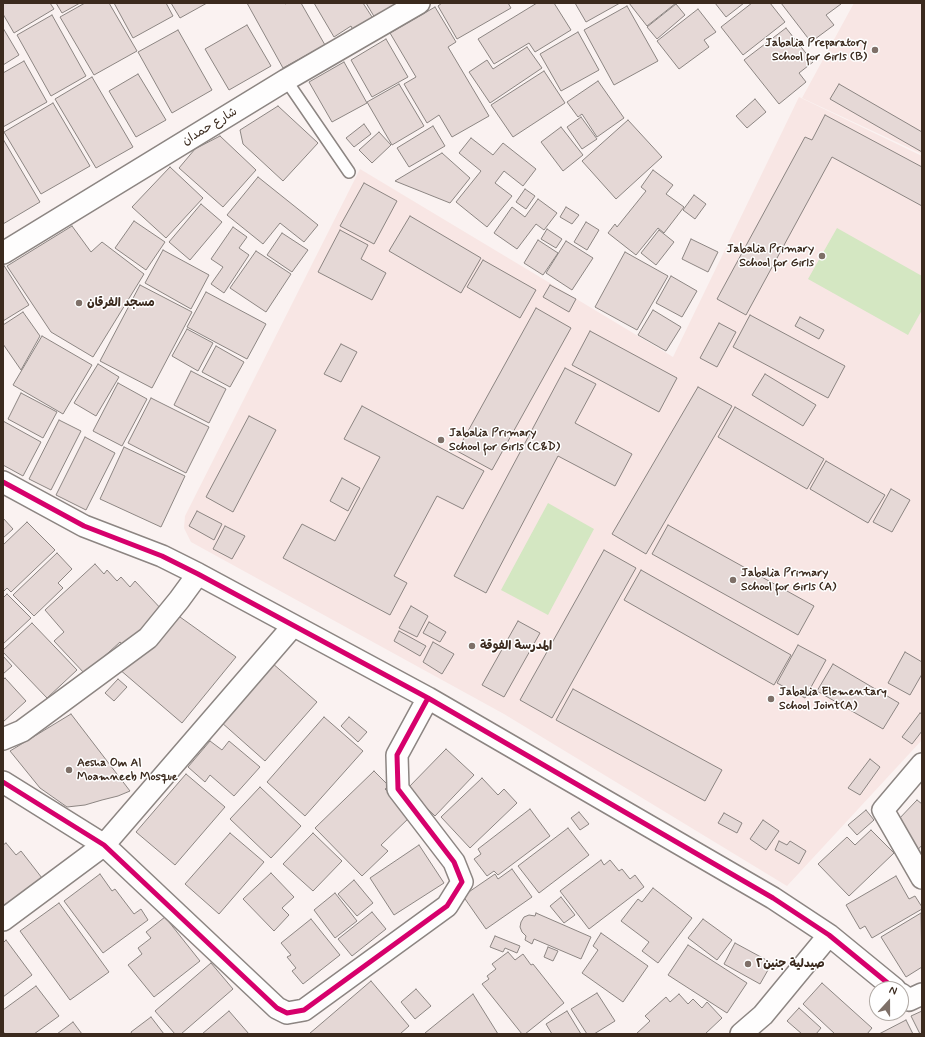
<!DOCTYPE html>
<html>
<head>
<meta charset="utf-8">
<style>
  body { margin:0 }
  #map { position:relative; width:925px; height:1037px; overflow:hidden; background:#faf2f1; font-family:Mynerve,sans-serif }
  canvas { display:block }
  .frame { position:absolute; inset:0; border:4px solid #3b2a1e; pointer-events:none }
  .north { position:absolute; left:869px; top:981px; width:40px; height:40px; box-sizing:border-box; background:#fff; border:1px solid #b1aaa5; border-radius:50%; rotate:21deg; font-size:11px; font-weight:700; line-height:16px; text-align:center; color:#3b2a1e }
  .north::after { content:''; display:block; margin:auto; width:14px; height:18px; background:#7e7068; clip-path:polygon(50% 0,100% 100%,50% 72%,0 100%) }
</style>
</head>
<body>
<div id="map">
<canvas width="925" height="1037"></canvas>
<div class="frame"></div>
<div class="north">N</div>
</div>
<script>
const context = document.querySelector('canvas').getContext('2d');
context.lineJoin = 'round';
function paint(path, color) { context.fillStyle = color; context.fill(path, 'evenodd'); }
const shape = rows => new Path2D(rows.map(r => 'M' + r).join(''));
function strokePath(path, color, width, dash) { context.strokeStyle = color; context.lineWidth = width; context.lineCap = dash ? 'butt' : 'round'; context.setLineDash(dash || []); context.stroke(path); }
function write(font, color, halo, rows, align = 'center') {
  context.font = font + ' Mynerve,"Playpen Sans Arabic",sans-serif'; context.lineWidth = 3; context.setLineDash([]); context.textBaseline = 'middle'; context.strokeStyle = halo; context.fillStyle = color; for (const [text, x, y, turn = 0] of rows) {
    context.save(); context.translate(x, y); context.rotate((+turn || 0) * Math.PI / 180); context.textAlign = isNaN(turn) ? turn : align; if (halo) context.strokeText(text, 0, 0); context.fillText(text, 0, 0); context.restore();
  }
}
const built = shape([
  [854,3,922,3,922,154,802,98],
  [799,97,922,156,922,740,787,886,504,714,191,542,184,528,185,516,360,169,673,357]
]);
const green = shape([
  [837,228,922,276,922,310,908,335,808,279],
  [548,503,594,529,548,615,501,590]
]);
const building = shape([
  [3,3,50,3,54,9,14,33,3,14,3,3],
  [56,3,80,3,62,13,56,3],
  [85,3,109,3,137,51,94,75,60,17,85,3],
  [114,3,166,3,173,16,133,38,114,3],
  [171,3,207,3,180,18,171,3],
  [247,3,284,3,285,4,287,3,301,3,325,45,283,68,247,3],
  [314,3,363,3,374,20,354,32,351,26,334,37,314,3],
  [366,3,402,3,375,18,366,3],
  [442,3,508,3,511,8,457,39,438,6,442,3],
  [537,3,554,3,571,30,535,52,529,43,494,64,478,39,537,3],
  [575,3,620,3,586,22,575,3],
  [629,3,676,3,647,26,629,3],
  [715,3,744,3,726,17,715,3],
  [752,3,770,3,785,22,743,55,721,27,752,3],
  [781,3,840,3,841,4,826,15,834,25,811,42,781,3],
  [676,4,685,15,657,39,647,27,676,4],
  [627,6,658,61,614,85,584,30,627,6],
  [435,7,456,42,448,47,489,116,452,137,439,115,427,123,404,84,416,77,390,33,435,7],
  [698,9,716,32,704,40,709,47,679,69,657,41,698,9],
  [52,15,86,76,51,96,17,35,52,15],
  [247,25,271,66,229,90,205,49,247,25],
  [3,28,19,55,3,65,3,28],
  [786,28,813,62,799,73,806,82,779,104,744,60,786,28],
  [178,30,212,90,172,113,138,52,178,30],
  [578,32,599,70,561,91,540,54,578,32],
  [386,39,408,77,372,97,351,60,386,39],
  [527,47,542,68,490,103,469,72,487,60,493,69,527,47],
  [24,61,47,102,3,127,3,73,24,61],
  [344,62,367,103,332,122,309,82,344,62],
  [544,71,565,103,513,137,491,105,544,71],
  [138,74,166,120,136,137,109,91,138,74],
  [92,77,133,147,96,168,55,99,92,77],
  [598,81,624,118,597,137,582,114,578,117,567,102,598,81],
  [399,84,424,126,392,145,367,102,399,84],
  [839,84,922,132,922,152,830,99,839,84],
  [755,99,766,112,747,128,736,116,755,99],
  [53,103,90,166,41,194,4,132,53,103],
  [278,106,318,143,283,181,243,144,240,130,278,106],
  [825,115,922,167,922,206,832,157,746,315,717,299,805,137,812,140,825,115],
  [581,117,597,139,582,149,567,127,581,117],
  [628,120,662,157,616,199,582,161,628,120],
  [364,124,371,134,354,147,346,138,364,124],
  [433,126,445,146,409,167,397,148,433,126],
  [561,127,583,155,563,171,541,142,561,127],
  [379,132,391,145,372,163,359,150,379,132],
  [220,136,256,170,223,207,179,168,195,149,220,136],
  [471,138,493,155,503,143,536,169,523,186,504,171,495,183,512,196,487,227,456,202,481,171,459,153,471,138],
  [3,139,40,202,3,224,3,139],
  [442,153,470,178,450,203,395,181,442,153],
  [170,167,203,198,166,238,132,207,170,167],
  [653,170,673,185,666,194,684,207,664,233,658,228,636,255,608,233,615,224,617,227,646,191,641,187,653,170],
  [258,177,318,225,304,242,280,223,263,244,227,215,258,177],
  [364,183,397,201,374,244,340,226,364,183],
  [525,189,535,196,526,209,516,202,525,189],
  [694,195,706,204,695,219,683,210,694,195],
  [538,199,557,213,544,230,536,224,517,249,494,233,512,207,525,217,538,199],
  [201,204,222,222,190,260,169,242,201,204],
  [566,207,579,215,572,224,560,217,566,207],
  [410,216,481,258,461,293,389,251,410,216],
  [134,221,165,242,146,270,115,248,134,221],
  [586,222,599,230,587,250,574,242,586,222],
  [72,226,91,252,102,242,144,274,93,357,51,332,7,266,72,226],
  [233,227,247,237,239,248,249,255,224,293,211,284,223,267,211,259,233,227],
  [547,229,562,239,556,248,541,239,547,229],
  [340,230,368,245,361,259,386,273,372,300,318,272,340,230],
  [659,230,674,242,656,265,641,253,659,230],
  [282,233,308,250,292,272,267,255,282,233],
  [691,239,718,252,708,272,682,259,691,239],
  [538,240,558,253,543,275,524,263,538,240],
  [566,241,593,258,572,290,546,273,566,241],
  [163,250,209,275,191,309,145,283,163,250],
  [256,251,291,274,266,312,230,288,256,251],
  [625,252,668,276,637,330,595,307,625,252],
  [483,260,536,290,520,318,467,287,483,260],
  [3,264,29,305,3,321,3,264],
  [671,276,697,291,682,317,656,303,671,276],
  [140,285,192,312,152,388,100,361,140,285],
  [550,285,576,299,569,312,543,297,550,285],
  [206,292,266,324,247,359,187,327,206,292],
  [536,308,571,328,492,470,457,451,536,308],
  [653,310,681,327,666,351,638,335,653,310],
  [23,312,40,336,21,370,3,344,3,325,23,312],
  [750,315,845,366,828,398,733,347,750,315],
  [800,317,824,330,819,339,795,326,800,317],
  [719,323,736,332,717,367,700,358,719,323],
  [187,329,213,343,198,371,172,356,187,329],
  [590,331,677,378,659,412,572,365,590,331],
  [42,336,92,365,63,414,13,385,42,336],
  [341,344,357,352,341,382,324,374,341,344],
  [216,346,244,362,230,387,202,372,216,346],
  [98,364,119,377,96,416,74,403,98,364],
  [565,368,596,384,575,423,632,454,615,486,558,456,486,593,454,576,565,368],
  [191,371,226,389,209,423,174,405,191,371],
  [765,374,816,405,803,426,752,395,765,374],
  [118,383,147,399,122,446,93,431,118,383],
  [698,387,732,406,646,554,612,534,698,387],
  [21,393,57,412,43,438,8,419,21,393],
  [151,398,209,427,186,473,128,443,151,398],
  [362,406,484,471,463,509,437,496,394,576,407,583,390,615,283,558,302,524,335,541,380,457,344,439,362,406],
  [735,407,824,459,807,489,718,437,735,407],
  [249,416,276,430,233,512,206,497,249,416],
  [59,420,81,431,51,490,29,479,59,420],
  [3,421,41,442,23,476,3,465,3,421],
  [85,437,115,453,86,510,56,495,85,437],
  [124,447,185,476,161,527,100,499,124,447],
  [826,461,885,495,868,523,810,489,826,461],
  [342,478,360,488,348,511,330,501,342,478],
  [891,489,910,500,892,532,873,522,891,489],
  [197,511,222,524,214,540,189,526,197,511],
  [3,518,13,529,3,538,3,518],
  [27,522,55,550,11,592,7,588,3,592,3,545,27,522],
  [668,525,814,606,798,635,652,554,668,525],
  [225,526,245,536,232,559,213,549,225,526],
  [604,550,636,568,552,718,520,700,604,550],
  [57,553,72,569,58,583,63,588,34,616,13,595,57,553],
  [95,564,104,574,107,570,117,581,121,577,130,587,135,581,164,612,125,648,120,642,85,674,54,641,64,632,45,610,95,564],
  [641,570,791,655,774,685,624,600,641,570],
  [7,594,31,618,3,644,3,598,7,594],
  [411,606,428,616,417,637,399,628,411,606],
  [180,617,236,657,182,723,119,669,180,617],
  [518,621,540,633,504,697,482,685,518,621],
  [429,622,446,632,440,642,423,633,429,622],
  [32,623,77,670,47,698,3,652,3,650,32,623],
  [399,631,426,646,420,656,394,641,399,631],
  [433,642,454,654,442,674,423,662,433,642],
  [798,645,826,660,805,698,777,683,798,645],
  [905,652,922,662,922,674,910,695,888,683,905,652],
  [3,656,12,666,3,674,3,656],
  [272,663,317,702,265,761,221,722,272,663],
  [833,664,899,703,883,729,817,691,833,664],
  [5,678,26,701,3,722,3,680,5,678],
  [118,679,127,687,114,701,105,693,118,679],
  [573,689,722,770,705,801,556,720,573,689],
  [920,713,922,714,922,731,912,744,902,737,920,713],
  [71,714,130,791,118,796,102,800,85,805,67,807,40,788,10,751,71,714],
  [324,717,363,751,305,816,267,782,324,717],
  [349,717,367,732,358,742,341,726,349,717],
  [210,741,222,750,229,741,260,767,234,796,210,775,205,782,188,767,210,741],
  [446,749,474,775,435,816,407,789,446,749],
  [870,759,880,767,860,795,848,788,870,759],
  [374,771,389,786,385,789,411,816,381,845,388,851,362,876,315,828,374,771],
  [186,774,225,807,175,865,136,832,186,774],
  [482,778,498,795,504,789,517,803,470,848,441,817,482,778],
  [260,787,301,826,271,858,230,819,260,787],
  [917,800,922,804,922,845,915,853,897,821,917,800],
  [530,809,550,836,498,875,494,871,487,876,474,859,481,854,478,849,530,809],
  [866,810,874,820,857,835,848,825,866,810],
  [579,812,589,824,580,830,571,818,579,812],
  [724,813,742,823,737,833,718,823,724,813],
  [763,820,779,831,766,850,750,839,763,820],
  [568,828,589,855,539,893,518,866,568,828],
  [871,830,894,853,849,896,818,864,847,837,855,845,871,830],
  [230,833,264,862,219,914,185,884,230,833],
  [313,833,342,861,313,891,283,864,313,833],
  [779,841,787,845,790,841,806,851,799,864,775,850,779,841],
  [6,843,16,855,21,851,42,878,3,907,3,845,6,843],
  [419,845,444,883,394,915,370,878,419,845],
  [601,860,604,865,610,860,619,871,622,869,630,879,635,875,644,887,589,929,560,891,601,860],
  [512,869,532,897,486,929,463,896,495,874,498,879,512,869],
  [271,873,294,897,282,908,289,915,274,931,243,899,271,873],
  [100,874,112,891,115,889,134,914,141,909,148,920,103,953,64,901,100,874],
  [896,876,909,899,915,896,922,907,922,909,872,938,865,926,860,929,846,905,896,876],
  [354,880,373,903,357,916,338,894,354,880],
  [653,888,692,918,658,963,642,951,649,942,621,921,638,899,642,902,653,888],
  [335,893,357,921,335,938,314,910,335,893],
  [561,897,575,915,564,923,550,906,561,897],
  [59,903,109,972,70,1000,20,931,59,903],
  [372,912,386,929,352,956,338,939,372,912],
  [536,913,591,937,581,959,534,939,532,944,525,940,526,936,522,932,520,927,521,922,524,917,529,915,535,916,536,913],
  [921,913,922,967,906,977,881,937,921,913],
  [165,917,200,961,154,997,128,965,142,954,138,948,151,938,146,932,165,917],
  [311,919,340,955,303,984,292,971,296,968,287,957,291,955,281,943,311,919],
  [703,919,732,940,717,960,688,938,703,919],
  [601,933,648,966,623,1002,582,973,598,950,593,946,601,933],
  [495,936,520,946,517,953,505,948,503,952,490,947,495,936],
  [6,940,32,975,3,997,3,943,6,940],
  [735,943,772,963,760,984,724,964,735,943],
  [688,945,747,983,727,1013,668,975,688,945],
  [548,947,558,951,553,961,544,957,548,947],
  [508,952,515,960,523,954,531,965,533,964,564,1003,525,1034,522,1034,482,984,489,979,487,976,496,969,492,964,508,952],
  [211,963,233,989,181,1034,175,1034,155,1011,211,963],
  [371,981,409,1026,400,1034,309,1034,371,981],
  [822,983,872,1028,867,1034,835,1034,803,1004,822,983],
  [36,986,59,1016,34,1034,5,1034,3,1031,3,1010,36,986],
  [416,989,431,1006,415,1019,401,1002,416,989],
  [597,993,615,1021,594,1034,587,1034,571,1009,597,993],
  [473,994,498,1034,426,1034,425,1033,473,994],
  [679,994,688,1004,693,999,702,1008,707,1002,722,1018,705,1034,636,1034,650,1021,645,1016,666,997,670,1002,679,994],
  [799,1008,821,1028,816,1034,802,1034,787,1021,799,1008],
  [229,1011,249,1034,202,1034,229,1011],
  [567,1011,581,1034,552,1034,546,1024,567,1011],
  [922,1011,922,1034,920,1034,911,1016,922,1011],
  [151,1017,164,1034,132,1034,131,1032,151,1017],
  [906,1020,913,1034,879,1034,906,1020],
  [73,1022,82,1034,57,1034,73,1022]
]);
const lane = shape([
  [286,80,349,172]
]);
const street = shape([
  [3,253,286,80,419,3],
  [3,482,84,526,162,556,198,574,428,698,773,898,829,935,895,989],
  [3,739,22,731,148,638,179,600,198,574],
  [922,764,883,810,922,878],
  [3,782,104,845,277,1008,287,1013,304,1010,447,906,462,882,454,862,398,789,397,755,428,698],
  [3,920,104,845,293,626],
  [901,994,909,1000,922,994],
  [741,1034,763,1015,829,935]
]);
const cycleway = shape([
  [3,482,84,526,162,556,198,574,428,698,773,898,829,935,895,989],
  [3,782,104,845,277,1008,287,1013,304,1010,447,906,462,882,454,862,398,789,397,755,428,698]
]);
const markers = [
  [875,50,4,"#7e7068"],
  [822,256,4,"#7e7068"],
  [79,303,4,"#7e7068"],
  [441,440,4,"#7e7068"],
  [733,580,4,"#7e7068"],
  [472,646,4,"#7e7068"],
  [771,699,4,"#7e7068"],
  [69,770,4,"#7e7068"],
  [748,964,4,"#7e7068"]
];
const poiNames = [
  ["Jabalia Preparatory",867,43,"right"],
  ["School for Girls (B)",867,57,"right"],
  ["Jabalia Primary",814,249,"right"],
  ["School for Girls",814,263,"right"],
  ["مسجد الفرقان",87,303],
  ["Jabalia Primary",449,433],
  ["School for Girls (C&D)",449,447],
  ["Jabalia Primary",741,573],
  ["School for Girls (A)",741,587],
  ["المدرسة الفوقة",480,646],
  ["Jabalia Elementary",779,692],
  ["School Joint(A)",779,706],
  ["Aesha Om Al",77,763],
  ["Moamneeb Mosque",77,777],
  ["صيدلية جنين٢",756,964]
];
const streetNames = [
  ["شارع حمدان",210,127,-31]
];
paint(built, '#f8e6e4');
paint(green, '#d4e7c2');
paint(building, '#e5d8d6');
strokePath(building, '#8c8582', 1);
strokePath(lane, '#8c8582', 14);
strokePath(street, '#8c8582', 24);
strokePath(lane, '#fefdfd', 11);
strokePath(street, '#fefdfd', 21);
strokePath(cycleway, '#d6006c', 5);
for (const [x, y, r, color] of markers) { const dot = new Path2D(); dot.arc(x, y, r, 0, 2 * Math.PI); context.fillStyle = color; context.fill(dot); strokePath(dot, '#fff', 1.5); }
write('bold 12px', '#3b2a1e', '#fff', poiNames, 'left');
write('12px', '#3b2a1e', '#fff', streetNames);
</script>
</body>
</html>
